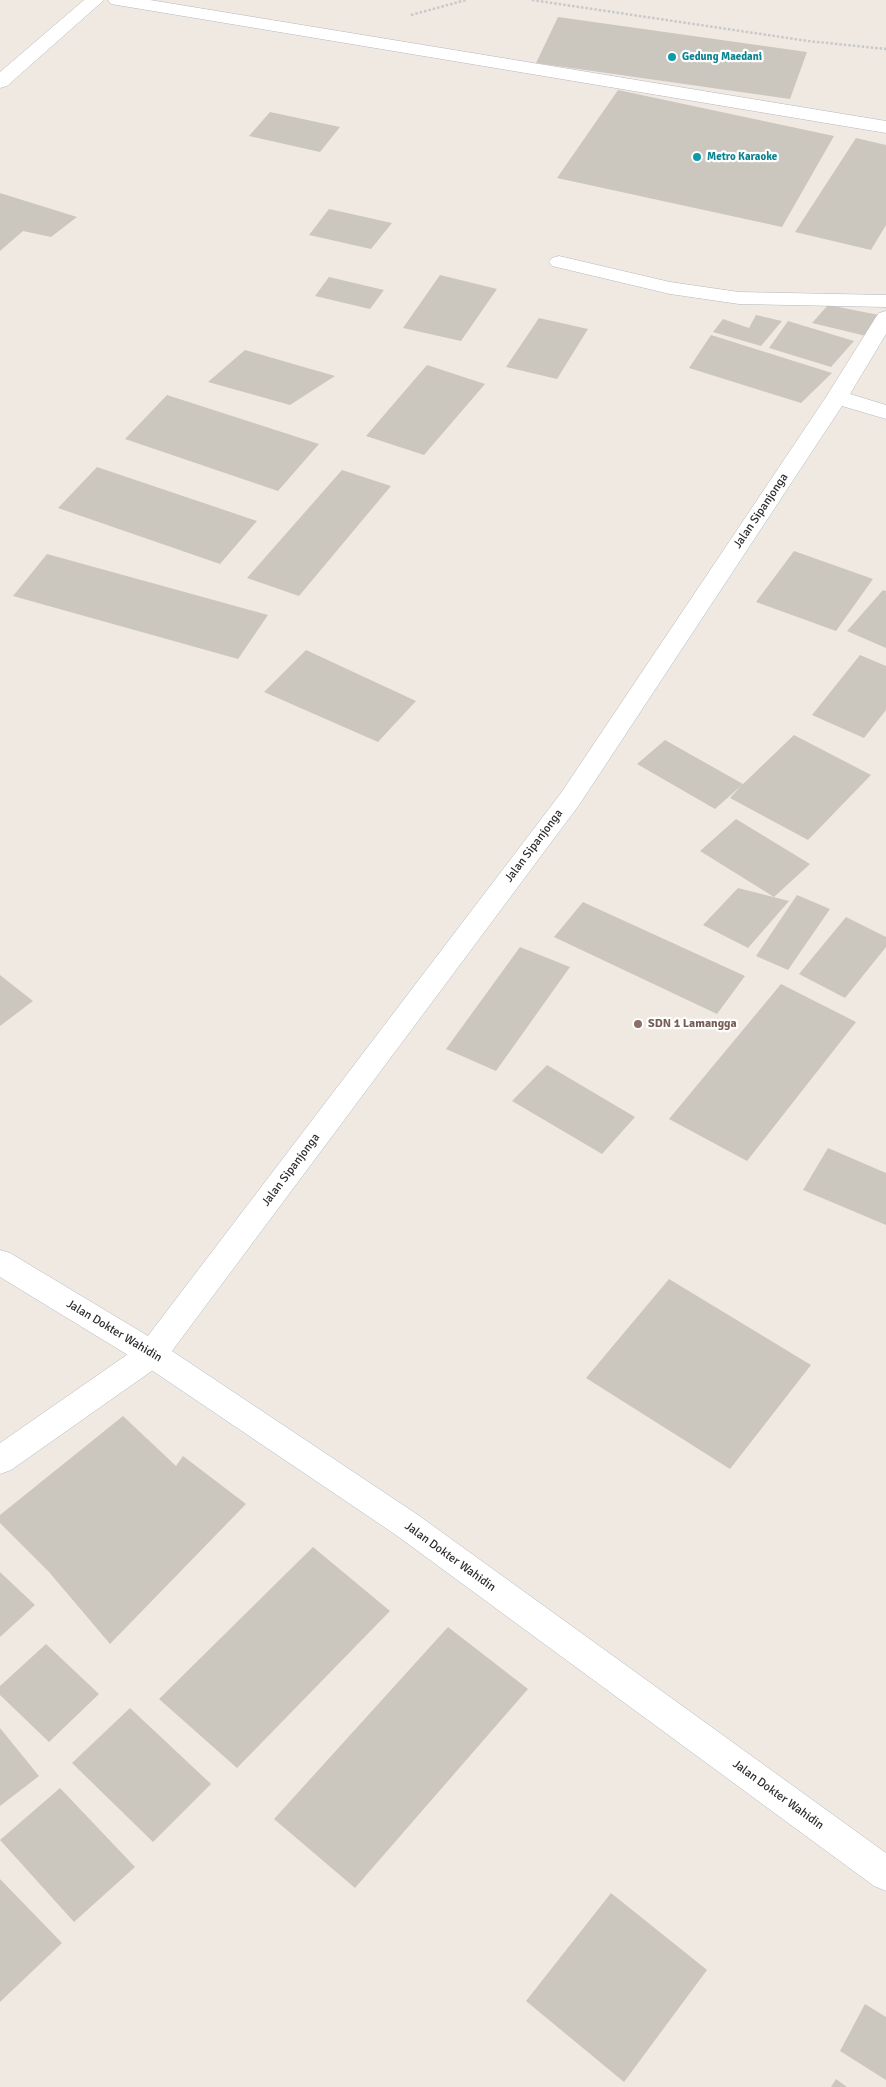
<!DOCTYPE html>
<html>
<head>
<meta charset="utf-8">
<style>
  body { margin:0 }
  canvas { display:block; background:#efe9e1 }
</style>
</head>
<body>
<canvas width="886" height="2087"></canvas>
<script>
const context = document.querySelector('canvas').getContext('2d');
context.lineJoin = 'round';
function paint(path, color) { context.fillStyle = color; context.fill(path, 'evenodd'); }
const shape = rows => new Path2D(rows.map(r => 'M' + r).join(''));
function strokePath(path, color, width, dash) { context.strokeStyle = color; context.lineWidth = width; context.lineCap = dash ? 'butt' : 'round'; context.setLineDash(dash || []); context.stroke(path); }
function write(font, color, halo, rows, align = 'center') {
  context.font = font + ' Signika,sans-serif'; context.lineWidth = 4.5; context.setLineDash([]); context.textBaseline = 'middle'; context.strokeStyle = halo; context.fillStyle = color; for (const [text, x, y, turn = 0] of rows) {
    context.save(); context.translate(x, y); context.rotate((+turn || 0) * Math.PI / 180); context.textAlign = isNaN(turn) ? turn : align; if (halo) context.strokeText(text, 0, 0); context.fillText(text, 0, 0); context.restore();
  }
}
const building = shape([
  [558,17,807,52,790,99,536,63],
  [618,90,834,136,782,227,557,178],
  [270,112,340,127,320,152,249,136],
  [856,138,886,145,886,225,871,250,795,232],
  [0,193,77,217,51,237,23,231,0,251],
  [329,209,392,223,371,249,309,235],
  [440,275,497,289,461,341,403,328],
  [329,277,384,290,370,309,315,296],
  [828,305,879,315,866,336,812,323],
  [756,315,782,321,761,346,713,332,723,319,749,328],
  [539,318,588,329,557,379,506,367],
  [788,321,854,341,831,367,769,348],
  [711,335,832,373,801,403,689,368],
  [245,350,335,376,290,405,208,382],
  [427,365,485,384,424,455,366,436],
  [167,395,319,444,278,491,125,439],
  [97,467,257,521,220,564,58,508],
  [342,470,391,486,299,596,247,578],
  [794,551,873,579,836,631,756,602],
  [47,554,268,615,238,659,13,596],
  [883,590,886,591,886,648,847,631],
  [306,650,416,701,378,742,264,692],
  [860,655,886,666,886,710,864,738,812,715],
  [794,735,871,775,808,840,730,798,742,785,715,809,637,764,665,740,743,784],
  [736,819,810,864,774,897,700,851],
  [738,888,789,901,748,948,703,925],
  [797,895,830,909,788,970,756,956],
  [583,902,745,976,717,1014,554,937],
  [846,917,886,937,886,947,845,998,799,974],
  [520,947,570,967,496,1071,446,1049],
  [0,975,33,1001,0,1026],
  [781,984,856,1022,747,1161,669,1119],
  [547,1065,635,1117,602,1154,512,1101],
  [828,1148,886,1173,886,1225,803,1190],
  [669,1279,811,1365,730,1469,586,1378],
  [123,1416,176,1466,183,1456,246,1504,110,1644,49,1572,0,1523,0,1515],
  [313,1547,390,1611,237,1768,159,1699],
  [0,1572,35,1605,0,1637],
  [448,1627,528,1689,355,1888,274,1819],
  [46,1644,99,1694,49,1742,0,1695,0,1686],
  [130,1708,211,1784,153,1842,72,1763],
  [0,1728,39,1776,0,1806],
  [60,1788,135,1867,74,1922,0,1840],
  [0,1879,62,1943,0,2002],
  [611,1893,707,1970,624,2082,526,2001],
  [865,2004,886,2017,886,2080,840,2051],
  [836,2079,847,2087,831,2087]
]);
const path = shape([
  [532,0,808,41,886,49],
  [411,15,466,0]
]);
const minor = shape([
  [84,0,104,0,7,86,0,88,0,72,84,0],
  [108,0,150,0,886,121,886,133,117,5,111,4,108,0],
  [559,256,670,282,739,292,886,295,886,307,739,304,670,294,552,266,549,262,552,258,559,256],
  [886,311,886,334,850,394,886,405,886,419,842,406,579,805,163,1363,11,1470,0,1474,0,1443,141,1345,561,793,826,397,876,317,879,313,886,311]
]);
const tertiary = shape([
  [0,1250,10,1253,163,1345,418,1515,886,1853,886,1891,874,1886,396,1535,141,1363,0,1277,0,1250]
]);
const markers = [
  [672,57,5,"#0f9aa8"],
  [697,157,5,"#0f9aa8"],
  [638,1024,5,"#8d6e63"]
];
const farCulturenames = [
  ["Gedung Maedani",682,57],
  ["Metro Karaoke",707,157]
];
const streetNames = [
  ["Jalan Sipanjonga",761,511,-56],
  ["Jalan Sipanjonga",534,846,-53],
  ["Jalan Sipanjonga",291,1170,-53],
  ["Jalan Dokter Wahidin",114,1331,31],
  ["Jalan Dokter Wahidin",450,1557,36],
  ["Jalan Dokter Wahidin",778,1795,36]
];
const educationNames = [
  ["SDN 1 Lamangga",648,1024]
];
paint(building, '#cbc7bf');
strokePath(minor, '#b4b7c1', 1);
strokePath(tertiary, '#b4b7c1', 1);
strokePath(path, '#c9c9c9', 2.5, [2.5, 2]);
paint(minor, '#fff');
paint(tertiary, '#fff');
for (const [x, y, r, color] of markers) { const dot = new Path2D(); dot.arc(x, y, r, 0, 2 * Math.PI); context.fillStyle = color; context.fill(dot); strokePath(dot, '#fff', 2); }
write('bold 11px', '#0d838f', '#fff', farCulturenames, 'left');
write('12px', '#2e2e2e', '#fff', streetNames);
write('bold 12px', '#785e54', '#fff', educationNames, 'left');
</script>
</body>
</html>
